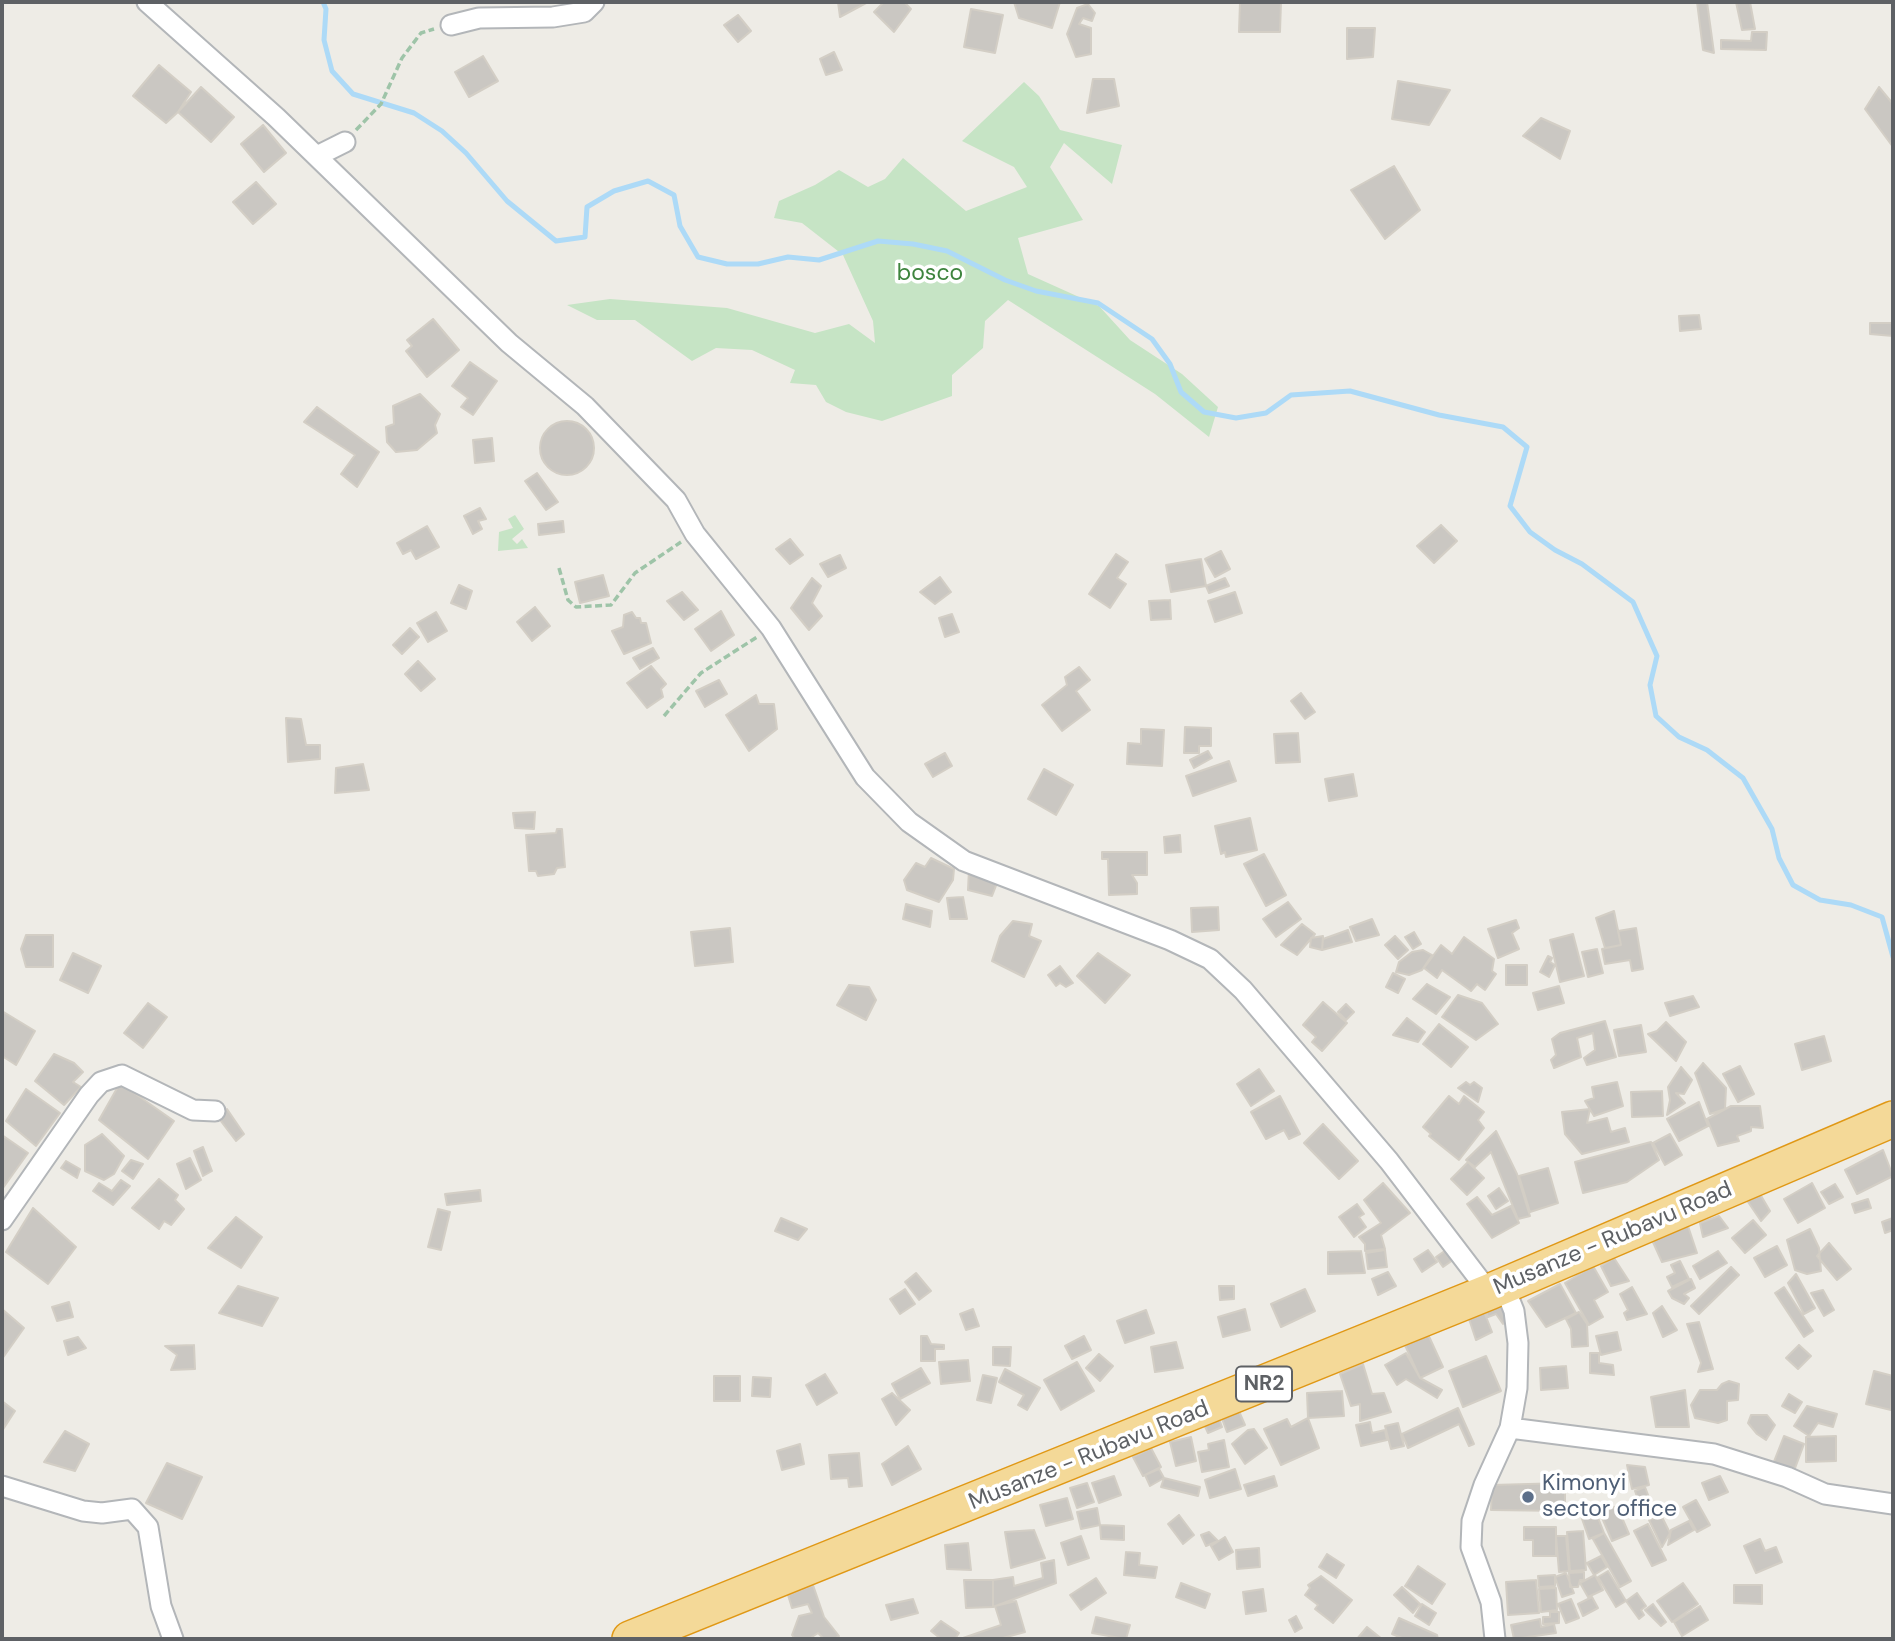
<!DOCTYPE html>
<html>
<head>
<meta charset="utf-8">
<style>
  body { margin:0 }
  #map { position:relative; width:1895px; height:1641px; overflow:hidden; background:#eeece6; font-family:"DM Sans",sans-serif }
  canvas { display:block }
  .frame { position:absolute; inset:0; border:4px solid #5e6165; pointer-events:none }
</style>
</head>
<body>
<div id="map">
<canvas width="1895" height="1641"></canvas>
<div class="frame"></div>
</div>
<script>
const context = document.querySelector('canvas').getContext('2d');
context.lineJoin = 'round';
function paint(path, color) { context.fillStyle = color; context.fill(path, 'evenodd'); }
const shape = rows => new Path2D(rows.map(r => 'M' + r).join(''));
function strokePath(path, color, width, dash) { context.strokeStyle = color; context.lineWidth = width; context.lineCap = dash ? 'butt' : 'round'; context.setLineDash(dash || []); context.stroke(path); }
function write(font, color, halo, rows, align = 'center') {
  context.font = font + ' "DM Sans",sans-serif'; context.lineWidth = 7; context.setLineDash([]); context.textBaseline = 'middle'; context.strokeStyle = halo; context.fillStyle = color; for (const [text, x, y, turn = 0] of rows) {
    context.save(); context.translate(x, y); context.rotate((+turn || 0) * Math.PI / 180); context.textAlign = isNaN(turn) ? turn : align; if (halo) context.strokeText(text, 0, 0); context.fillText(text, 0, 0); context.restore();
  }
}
const green = shape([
  [1024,82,1039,96,1060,130,1122,145,1112,184,1064,143,1050,167,1083,220,1018,238,1028,274,1099,306,1130,340,1182,374,1218,407,1209,437,1155,394,1008,300,985,321,983,348,952,375,952,396,882,421,846,412,826,402,816,385,790,383,795,370,752,350,716,348,692,361,635,320,597,320,567,305,610,299,727,308,815,333,849,324,875,343,873,321,843,255,802,223,774,218,779,201,815,185,839,170,868,187,885,179,903,158,966,211,1027,187,1014,167,962,141],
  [515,515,524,529,512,539,517,544,522,539,528,548,498,551,499,532,513,528,508,519]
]);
const stream = shape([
  [323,2,326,9,324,40,332,71,353,94,414,113,442,131,466,153,507,201,556,241,585,237,587,207,614,191,648,181,674,195,680,226,698,257,727,264,758,264,788,257,819,260,878,241,913,244,947,251,1005,280,1036,291,1098,303,1152,339,1170,364,1181,392,1204,412,1236,418,1266,413,1291,395,1350,391,1439,415,1503,427,1527,447,1510,506,1530,532,1555,550,1582,564,1633,602,1657,656,1650,685,1656,716,1679,737,1707,750,1743,778,1772,829,1779,858,1793,885,1820,900,1851,905,1882,917,1893,957]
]);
const building = shape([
  [838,2,868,2,840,17,838,2],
  [884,2,904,2,911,9,894,32,874,12,884,2],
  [1014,2,1060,2,1052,28,1019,18,1014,2],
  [1240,2,1281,2,1280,32,1239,32,1240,2],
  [1697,2,1707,2,1714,53,1703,50,1697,2],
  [1736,2,1750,2,1755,29,1742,30,1736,2],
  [1088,4,1095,13,1092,21,1083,18,1079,24,1091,28,1091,54,1076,57,1067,34,1077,8,1088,4],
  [971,9,1003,15,995,53,964,47,971,9],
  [738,15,751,31,738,42,724,25,738,15],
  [1347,28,1375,28,1373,57,1347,59,1347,28],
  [1752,32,1767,32,1766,50,1721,49,1721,40,1751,41,1752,32],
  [834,52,842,70,826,75,820,59,834,52],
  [483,56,498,81,469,97,455,72,483,56],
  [159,65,191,92,178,112,166,123,133,96,159,65],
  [1093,79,1114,79,1119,106,1087,113,1093,79],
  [1398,81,1450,90,1429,125,1392,119,1398,81],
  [201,87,234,117,211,142,178,112,201,87],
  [1879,87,1893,104,1893,147,1865,109,1879,87],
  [1541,118,1570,131,1560,159,1523,136,1541,118],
  [263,125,286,153,264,172,241,144,263,125],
  [1394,166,1420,210,1385,239,1351,190,1394,166],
  [256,182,276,204,253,224,233,202,256,182],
  [1699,315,1701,329,1680,331,1679,316,1699,315],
  [433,319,459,350,427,377,406,351,412,346,407,340,433,319],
  [1870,323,1893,323,1893,336,1870,334,1870,323],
  [470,362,497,381,473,415,461,407,468,398,452,386,470,362],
  [420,394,440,414,435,425,437,433,417,450,396,452,387,442,386,427,394,424,393,406,420,394],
  [317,407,379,452,357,487,341,474,355,455,304,422,317,407],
  '540 448a27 27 0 1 1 54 0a27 27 0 1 1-54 0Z',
  [492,438,494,461,475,463,473,440,492,438],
  [537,473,558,502,546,510,525,481,537,473],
  [480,508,486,519,478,521,482,529,473,534,464,516,480,508],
  [563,521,564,532,539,535,538,524,563,521],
  [1441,525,1457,541,1434,563,1417,546,1441,525],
  [427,526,439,547,416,559,411,550,403,554,397,543,427,526],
  [790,539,803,555,790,564,776,549,790,539],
  [1221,551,1230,569,1215,577,1205,559,1221,551],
  [1116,554,1128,562,1117,578,1126,584,1110,608,1089,594,1116,554],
  [840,555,846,568,828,577,820,564,840,555],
  [1201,559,1206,586,1171,592,1166,565,1201,559],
  [603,575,609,596,580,603,575,582,603,575],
  [940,577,951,592,935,604,920,592,940,577],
  [812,578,821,586,812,603,822,616,809,630,791,608,812,578],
  [1225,578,1229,586,1209,593,1206,586,1225,578],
  [459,585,472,591,466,609,451,603,459,585],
  [682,592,698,610,684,620,667,601,682,592],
  [1235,592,1242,613,1215,622,1208,601,1235,592],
  [1170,600,1171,619,1151,620,1149,601,1170,600],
  [535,607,550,626,532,641,517,622,535,607],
  [721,611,734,635,711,651,695,629,721,611],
  [436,612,447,631,428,642,417,623,436,612],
  [632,612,636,618,640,618,641,623,646,623,651,643,624,654,612,631,623,627,624,615,632,612],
  [952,614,959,632,945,637,939,618,952,614],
  [410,628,419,637,402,654,393,645,410,628],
  [653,648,659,658,640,669,633,658,653,648],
  [418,661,435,679,421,691,405,674,418,661],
  [651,666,666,684,661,689,663,697,647,708,627,683,651,666],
  [1079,667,1090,680,1076,691,1090,710,1062,731,1042,705,1067,685,1065,677,1079,667],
  [719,680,727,694,705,707,696,691,719,680],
  [1301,693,1315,712,1305,719,1291,701,1301,693],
  [756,695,759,704,774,704,777,729,749,751,726,715,756,695],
  [286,718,301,719,306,745,320,745,320,759,288,762,286,718],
  [1185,727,1211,728,1211,746,1199,746,1199,753,1184,753,1185,727],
  [1141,729,1164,730,1162,766,1127,764,1128,743,1141,744,1141,729],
  [1298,733,1300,762,1276,763,1274,734,1298,733],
  [1208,751,1212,758,1194,768,1190,760,1208,751],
  [945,753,952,766,933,777,925,764,945,753],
  [1229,761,1236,781,1193,796,1186,776,1229,761],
  [363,764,369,790,335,793,336,768,363,764],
  [1044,769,1073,785,1056,815,1028,799,1044,769],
  [1353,774,1357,796,1329,801,1325,779,1353,774],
  [535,812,534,829,515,828,513,813,535,812],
  [1250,818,1257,850,1226,857,1225,852,1221,854,1215,826,1250,818],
  [557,829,562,829,565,867,557,868,554,874,538,876,536,871,529,871,526,835,556,833,557,829],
  [1180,835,1181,852,1165,853,1164,837,1180,835],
  [1102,852,1147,852,1147,875,1132,875,1137,883,1137,894,1109,895,1108,859,1102,859,1102,852],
  [1264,854,1286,895,1266,906,1244,864,1264,854],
  [931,858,954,869,953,880,939,902,907,890,904,880,916,863,925,867,931,858],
  [969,869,999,878,992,896,968,890,969,869],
  [963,897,967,919,950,919,947,898,963,897],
  [1288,902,1301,919,1276,937,1263,919,1288,902],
  [906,904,932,911,930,927,903,919,906,904],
  [1218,907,1219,930,1192,932,1191,908,1218,907],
  [1614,911,1621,945,1605,948,1596,918,1614,911],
  [1372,919,1379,935,1356,941,1350,927,1372,919],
  [1516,920,1519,928,1512,933,1519,949,1498,958,1488,929,1516,920],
  [1013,921,1032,924,1029,936,1041,941,1024,977,992,961,1000,936,1013,921],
  [1302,924,1315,934,1297,955,1281,945,1302,924],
  [730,928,733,962,695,966,691,932,730,928],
  [1636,928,1643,969,1632,971,1630,960,1605,964,1602,949,1621,945,1618,931,1636,928],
  [1348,930,1352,942,1322,950,1323,939,1348,930],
  [1414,932,1421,944,1413,949,1405,937,1414,932],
  [1573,934,1584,976,1560,982,1550,940,1573,934],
  [26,935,53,935,53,967,26,967,21,949,26,935],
  [1323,936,1322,950,1310,947,1311,938,1323,936],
  [1395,936,1408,950,1398,959,1385,945,1395,936],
  [1464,937,1494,959,1492,971,1496,974,1485,990,1477,984,1471,991,1442,970,1437,978,1424,968,1441,945,1452,954,1464,937],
  [1597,949,1603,973,1588,977,1582,952,1597,949],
  [1423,950,1432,955,1422,970,1409,975,1396,972,1399,962,1412,952,1423,950],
  [73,953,101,966,88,993,60,980,73,953],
  [1098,953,1130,975,1105,1003,1077,976,1098,953],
  [1548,956,1552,958,1550,962,1555,965,1549,977,1540,972,1548,956],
  [1506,965,1527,965,1527,985,1506,985,1506,965],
  [1060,966,1073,983,1066,987,1060,983,1056,986,1048,975,1060,966],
  [1393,973,1405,979,1398,993,1386,987,1393,973],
  [1427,984,1450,997,1436,1014,1413,999,1427,984],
  [849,985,869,987,876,1000,866,1020,837,1005,849,985],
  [1559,986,1564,1003,1538,1010,1533,993,1559,986],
  [1458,995,1482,1003,1498,1024,1476,1040,1442,1017,1458,995],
  [1693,996,1699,1007,1670,1016,1665,1003,1693,996],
  [1323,1002,1347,1023,1322,1051,1312,1042,1316,1037,1303,1025,1323,1002],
  [148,1003,167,1017,143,1048,124,1033,148,1003],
  [1346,1004,1354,1012,1346,1020,1338,1012,1346,1004],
  [2,1011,35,1031,16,1065,2,1056,2,1011],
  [1407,1018,1425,1032,1418,1042,1393,1035,1407,1018],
  [1605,1021,1616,1057,1587,1065,1584,1058,1595,1050,1593,1033,1577,1038,1581,1057,1554,1068,1551,1060,1556,1055,1552,1039,1560,1033,1605,1021],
  [1666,1022,1686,1042,1676,1061,1648,1034,1657,1031,1666,1022],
  [1439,1024,1468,1047,1451,1067,1423,1044,1439,1024],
  [1641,1025,1646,1052,1619,1056,1614,1030,1641,1025],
  [1824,1036,1831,1061,1802,1070,1795,1044,1824,1036],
  [54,1054,74,1063,83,1072,73,1082,81,1087,64,1105,35,1081,54,1054],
  [1703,1063,1726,1088,1725,1109,1710,1114,1695,1073,1703,1063],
  [1740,1066,1754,1094,1738,1102,1723,1074,1740,1066],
  [1681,1067,1692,1080,1684,1094,1676,1093,1685,1103,1667,1115,1670,1100,1668,1087,1681,1067],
  [1259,1069,1274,1091,1251,1106,1237,1084,1259,1069],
  [1466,1082,1470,1085,1474,1082,1482,1088,1478,1102,1458,1088,1466,1082],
  [1617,1082,1623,1106,1594,1116,1585,1101,1594,1098,1592,1087,1617,1082],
  [120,1083,174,1121,148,1159,99,1120,120,1083],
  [26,1089,60,1113,36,1146,6,1121,26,1089],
  [1662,1091,1663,1116,1632,1117,1631,1092,1662,1091],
  [1280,1096,1300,1134,1289,1139,1284,1130,1266,1139,1251,1112,1280,1096],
  [1449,1096,1459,1104,1464,1096,1484,1112,1478,1120,1484,1128,1459,1160,1429,1136,1431,1134,1423,1127,1449,1096],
  [1699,1102,1708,1126,1679,1141,1667,1119,1699,1102],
  [1731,1106,1760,1106,1763,1128,1751,1127,1751,1131,1737,1136,1739,1141,1718,1146,1707,1119,1731,1106],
  [227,1109,244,1134,236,1141,217,1116,227,1109],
  [1590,1109,1587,1123,1607,1118,1611,1132,1625,1128,1629,1142,1582,1154,1565,1134,1562,1112,1590,1109],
  [1323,1124,1358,1161,1339,1179,1304,1143,1323,1124],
  [1496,1131,1517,1174,1530,1216,1518,1219,1491,1152,1475,1167,1466,1160,1496,1131],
  [102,1134,124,1156,114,1174,104,1180,85,1171,85,1145,102,1134],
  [1670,1134,1682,1155,1665,1165,1653,1143,1670,1134],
  [2,1135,28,1153,3,1188,2,1187,2,1135],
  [1651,1142,1659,1160,1627,1182,1583,1193,1575,1162,1651,1142],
  [203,1147,212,1171,203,1176,194,1151,203,1147],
  [1883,1150,1893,1176,1857,1194,1845,1170,1883,1150],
  [190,1158,201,1180,186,1189,177,1164,190,1158],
  [131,1160,143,1164,133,1179,122,1171,131,1160],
  [66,1161,80,1169,77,1178,61,1168,66,1161],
  [1468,1162,1484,1178,1467,1195,1451,1179,1468,1162],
  [1548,1168,1558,1203,1530,1212,1519,1176,1548,1168],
  [159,1179,178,1195,175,1200,184,1209,171,1225,164,1221,159,1229,132,1208,159,1179],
  [121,1180,130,1186,113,1205,93,1191,99,1183,112,1191,121,1180],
  [1383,1183,1410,1213,1381,1235,1385,1249,1365,1251,1365,1244,1359,1237,1381,1223,1364,1200,1383,1183],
  [1812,1183,1825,1208,1798,1223,1784,1199,1812,1183],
  [1835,1184,1843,1197,1829,1204,1821,1192,1835,1184],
  [1499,1188,1508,1201,1496,1209,1488,1196,1499,1188],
  [480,1190,481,1201,447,1205,445,1194,480,1190],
  [1760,1194,1770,1211,1761,1221,1746,1199,1760,1194],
  [1477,1197,1492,1215,1511,1206,1519,1223,1492,1238,1467,1204,1477,1197],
  [1868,1199,1871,1208,1855,1213,1852,1204,1868,1199],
  [1357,1204,1364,1214,1359,1217,1366,1227,1354,1237,1339,1217,1357,1204],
  [33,1208,76,1247,48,1284,6,1252,33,1208],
  [438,1209,450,1212,441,1250,428,1247,438,1209],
  [1719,1216,1728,1228,1703,1237,1700,1223,1719,1216],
  [236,1217,262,1237,241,1268,208,1248,236,1217],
  [781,1218,807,1229,798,1240,775,1231,781,1218],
  [1893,1218,1893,1230,1885,1233,1882,1222,1893,1218],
  [1753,1220,1766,1235,1745,1253,1732,1238,1753,1220],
  [1687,1223,1697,1253,1662,1262,1652,1240,1687,1223],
  [1810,1229,1819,1248,1821,1271,1807,1274,1795,1270,1787,1240,1810,1229],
  [1829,1243,1851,1269,1837,1280,1817,1256,1829,1243],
  [1777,1246,1787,1265,1765,1277,1754,1258,1777,1246],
  [1385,1250,1387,1267,1368,1269,1366,1253,1385,1250],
  [1428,1250,1437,1262,1422,1272,1414,1259,1428,1250],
  [1446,1250,1453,1260,1443,1267,1436,1257,1446,1250],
  [1361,1251,1365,1273,1328,1274,1328,1252,1361,1251],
  [1718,1251,1727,1263,1700,1279,1693,1266,1718,1251],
  [1614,1258,1629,1281,1611,1286,1601,1266,1614,1258],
  [1680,1261,1689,1279,1672,1287,1667,1277,1675,1273,1671,1265,1680,1261],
  [1593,1266,1608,1292,1594,1300,1603,1317,1589,1325,1565,1283,1593,1266],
  [1731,1267,1739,1275,1699,1314,1691,1306,1731,1267],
  [1388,1272,1396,1286,1378,1295,1372,1279,1388,1272],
  [916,1273,931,1291,919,1300,905,1282,916,1273],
  [1796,1274,1815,1308,1804,1314,1788,1283,1796,1274],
  [1691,1279,1695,1288,1684,1294,1689,1298,1684,1304,1672,1298,1668,1291,1691,1279],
  [1560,1284,1576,1313,1546,1327,1528,1301,1560,1284],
  [238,1286,278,1298,262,1326,219,1313,238,1286],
  [1219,1286,1234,1286,1234,1299,1220,1300,1219,1286],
  [1632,1287,1647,1314,1627,1320,1624,1313,1628,1310,1620,1294,1632,1287],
  [1784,1287,1813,1331,1804,1337,1775,1293,1784,1287],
  [905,1289,915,1304,900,1314,890,1299,905,1289],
  [1305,1289,1315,1311,1281,1327,1271,1304,1305,1289],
  [1823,1290,1834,1310,1824,1316,1811,1293,1823,1290],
  [1505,1299,1512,1319,1503,1324,1496,1314,1488,1317,1484,1305,1505,1299],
  [69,1302,73,1317,57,1321,52,1307,69,1302],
  [1662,1306,1677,1330,1663,1337,1653,1313,1662,1306],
  [2,1309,24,1328,2,1359,2,1309],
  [973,1309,979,1326,966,1330,960,1314,973,1309],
  [1245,1309,1250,1330,1223,1337,1218,1317,1245,1309],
  [1483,1309,1492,1332,1476,1340,1468,1316,1483,1309],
  [1146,1310,1154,1333,1125,1343,1117,1321,1146,1310],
  [1579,1312,1587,1324,1588,1346,1572,1347,1571,1329,1566,1319,1579,1312],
  [1699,1322,1713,1369,1698,1372,1701,1363,1687,1324,1699,1322],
  [1427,1332,1443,1367,1420,1378,1404,1343,1427,1332],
  [1617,1332,1621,1350,1601,1355,1596,1336,1617,1332],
  [921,1336,927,1336,931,1344,944,1345,944,1349,935,1349,935,1361,921,1361,921,1336],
  [1084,1336,1091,1350,1072,1359,1065,1346,1084,1336],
  [78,1337,86,1348,68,1355,64,1341,78,1337],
  [1176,1342,1183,1368,1155,1372,1151,1347,1176,1342],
  [194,1345,195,1369,171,1370,177,1355,165,1346,194,1345],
  [1799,1345,1811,1356,1798,1369,1786,1358,1799,1345],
  [993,1347,1011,1347,1010,1366,993,1365,993,1347],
  [1406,1353,1420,1378,1442,1390,1437,1398,1406,1379,1397,1385,1385,1365,1406,1353],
  [1590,1353,1599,1353,1599,1363,1613,1365,1614,1375,1590,1373,1590,1353],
  [1099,1354,1113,1366,1100,1381,1086,1368,1099,1354],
  [1486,1356,1501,1391,1463,1407,1449,1371,1486,1356],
  [968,1360,970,1381,941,1384,939,1362,968,1360],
  [1077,1362,1094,1391,1061,1410,1044,1380,1077,1362],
  [1363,1364,1372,1394,1384,1393,1391,1412,1360,1421,1360,1404,1351,1406,1340,1374,1363,1364],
  [1566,1366,1568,1388,1541,1390,1540,1368,1566,1366],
  [921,1368,930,1383,900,1399,892,1384,921,1368],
  [1005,1369,1040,1388,1027,1410,1018,1405,1024,1395,999,1382,1005,1369],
  [1874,1371,1893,1376,1891,1410,1866,1404,1874,1371],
  [825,1374,837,1393,817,1405,806,1385,825,1374],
  [983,1375,997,1378,991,1403,977,1400,983,1375],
  [714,1376,740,1376,740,1401,714,1401,714,1376],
  [753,1377,771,1378,770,1397,752,1396,753,1377],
  [1729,1381,1739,1384,1738,1400,1727,1401,1727,1420,1718,1423,1695,1418,1691,1405,1700,1390,1717,1390,1722,1384,1729,1381],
  [1685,1390,1689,1427,1656,1427,1651,1397,1685,1390],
  [1342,1391,1344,1416,1308,1418,1307,1393,1342,1391],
  [892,1393,910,1410,896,1425,882,1399,892,1393],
  [1789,1394,1802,1402,1795,1413,1782,1406,1789,1394],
  [2,1401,15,1411,2,1431,2,1401],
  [1807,1406,1837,1414,1833,1427,1818,1423,1809,1436,1794,1426,1807,1406],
  [1458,1408,1474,1444,1469,1446,1459,1424,1408,1448,1402,1434,1458,1408],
  [1238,1409,1245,1425,1227,1432,1221,1416,1238,1409],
  [1751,1415,1767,1415,1775,1425,1766,1440,1757,1434,1748,1423,1751,1415],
  [1218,1416,1222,1427,1208,1433,1203,1422,1218,1416],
  [1308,1418,1319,1448,1281,1465,1264,1429,1287,1419,1291,1427,1308,1418],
  [1370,1422,1372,1433,1385,1430,1387,1440,1361,1446,1356,1425,1370,1422],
  [1398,1423,1404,1446,1391,1449,1385,1426,1398,1423],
  [1254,1429,1267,1448,1245,1464,1232,1444,1248,1430,1254,1429],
  [65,1431,89,1444,75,1471,44,1462,65,1431],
  [1784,1436,1804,1444,1794,1471,1773,1464,1784,1436],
  [1836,1436,1836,1461,1806,1462,1806,1437,1836,1436],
  [1191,1437,1196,1461,1176,1466,1170,1442,1191,1437],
  [1224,1440,1229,1467,1202,1472,1198,1452,1209,1450,1208,1444,1224,1440],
  [800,1444,804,1464,782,1470,777,1451,800,1444],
  [908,1446,921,1469,892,1485,882,1464,908,1446],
  [1151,1448,1161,1467,1143,1476,1133,1457,1151,1448],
  [859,1453,862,1486,849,1487,848,1478,831,1479,829,1455,859,1453],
  [167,1463,202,1477,182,1519,146,1503,167,1463],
  [1627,1465,1645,1467,1649,1485,1632,1489,1627,1465],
  [1159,1469,1164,1478,1150,1486,1145,1475,1159,1469],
  [1235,1469,1241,1489,1210,1498,1205,1480,1235,1469],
  [1114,1476,1121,1495,1099,1503,1092,1483,1114,1476],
  [1274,1476,1277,1486,1248,1496,1244,1485,1274,1476],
  [1720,1476,1728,1492,1709,1500,1702,1483,1720,1476],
  [1164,1478,1200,1487,1198,1496,1161,1487,1164,1478],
  [1087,1483,1094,1502,1077,1508,1070,1488,1087,1483],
  [1565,1483,1565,1511,1491,1510,1492,1485,1565,1483],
  [1645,1487,1655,1513,1644,1517,1635,1491,1645,1487],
  [1067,1498,1073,1519,1046,1526,1040,1505,1067,1498],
  [1696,1500,1710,1525,1697,1532,1683,1507,1696,1500],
  [1617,1506,1629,1534,1612,1541,1600,1513,1617,1506],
  [1097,1508,1100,1525,1081,1529,1077,1512,1097,1508],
  [1595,1510,1604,1533,1589,1539,1581,1516,1595,1510],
  [1179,1515,1194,1535,1183,1544,1168,1524,1179,1515],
  [1661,1515,1670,1533,1662,1547,1649,1520,1661,1515],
  [1689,1521,1694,1530,1668,1545,1671,1530,1689,1521],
  [1648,1524,1666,1560,1652,1566,1634,1531,1648,1524],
  [1100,1525,1124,1526,1124,1540,1101,1539,1100,1525],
  [1524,1527,1556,1527,1556,1556,1533,1556,1533,1540,1524,1540,1524,1527],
  [1034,1530,1045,1558,1011,1568,1005,1532,1034,1530],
  [1583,1531,1586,1570,1570,1571,1567,1532,1583,1531],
  [1209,1532,1218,1541,1206,1546,1201,1535,1209,1532],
  [1604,1533,1631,1581,1620,1587,1593,1539,1604,1533],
  [1081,1536,1089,1558,1068,1565,1061,1543,1081,1536],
  [1556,1536,1566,1536,1569,1571,1559,1572,1556,1536],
  [1225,1537,1233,1552,1219,1560,1211,1546,1225,1537],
  [1760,1539,1765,1551,1776,1547,1782,1562,1756,1573,1744,1546,1760,1539],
  [968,1543,971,1570,947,1569,945,1545,968,1543],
  [1259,1548,1260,1567,1237,1569,1236,1550,1259,1548],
  [1126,1552,1140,1553,1139,1565,1157,1567,1155,1578,1124,1575,1126,1552],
  [1327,1554,1344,1565,1336,1578,1319,1567,1327,1554],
  [1601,1556,1607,1567,1594,1575,1587,1563,1601,1556],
  [1054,1560,1056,1583,993,1607,993,1580,1013,1577,1014,1586,1043,1578,1041,1563,1054,1560],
  [1418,1566,1445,1584,1432,1604,1405,1586,1418,1566],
  [1608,1571,1626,1601,1616,1607,1598,1577,1608,1571],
  [1584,1572,1584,1580,1580,1580,1578,1587,1570,1587,1569,1573,1584,1572],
  [1566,1573,1574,1593,1562,1597,1555,1577,1566,1573],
  [1555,1575,1555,1586,1539,1587,1538,1576,1555,1575],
  [1595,1575,1603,1590,1588,1597,1580,1583,1595,1575],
  [1321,1576,1352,1600,1333,1623,1315,1609,1318,1605,1305,1595,1310,1588,1308,1585,1321,1576],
  [1096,1578,1106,1593,1081,1610,1070,1595,1096,1578],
  [964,1580,993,1580,993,1607,966,1608,964,1580],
  [1536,1580,1539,1613,1508,1615,1506,1582,1536,1580],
  [1181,1583,1210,1594,1205,1608,1176,1597,1181,1583],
  [1683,1583,1698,1604,1672,1622,1657,1601,1683,1583],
  [813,1585,824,1617,839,1636,834,1639,824,1639,818,1633,809,1639,795,1639,792,1635,799,1616,812,1613,808,1604,792,1608,788,1595,813,1585],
  [1734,1585,1762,1585,1762,1604,1734,1603,1734,1585],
  [1402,1587,1420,1604,1413,1613,1394,1595,1402,1587],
  [1556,1588,1557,1610,1541,1612,1539,1589,1556,1588],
  [1263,1589,1266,1611,1246,1614,1243,1592,1263,1589],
  [1637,1593,1646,1606,1641,1610,1644,1615,1639,1619,1626,1601,1637,1593],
  [1592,1597,1598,1608,1583,1616,1578,1604,1592,1597],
  [913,1599,918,1613,891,1620,886,1605,913,1599],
  [1571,1599,1579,1618,1566,1623,1558,1604,1571,1599],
  [1016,1601,1025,1632,999,1639,960,1639,1001,1625,995,1606,1016,1601],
  [1422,1604,1436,1613,1429,1625,1415,1616,1422,1604],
  [1653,1604,1666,1622,1661,1626,1645,1610,1653,1604],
  [1700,1606,1708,1620,1682,1636,1674,1622,1700,1606],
  [1550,1612,1559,1612,1559,1623,1543,1624,1543,1617,1550,1617,1550,1612],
  [1296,1616,1302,1628,1295,1632,1289,1620,1296,1616],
  [1096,1617,1130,1625,1126,1639,1092,1633,1096,1617],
  [1399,1618,1437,1635,1438,1639,1404,1639,1392,1634,1399,1618],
  [1540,1619,1541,1627,1554,1624,1556,1633,1514,1639,1511,1625,1540,1619],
  [941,1621,959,1633,955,1639,941,1639,931,1631,941,1621],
  [1367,1627,1382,1639,1357,1639,1367,1627]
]);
const path = shape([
  [356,130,381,104,402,58,421,33,434,29],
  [559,568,568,600,576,607,611,605,635,573,681,542],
  [664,716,701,673,757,637]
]);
const street = shape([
  [147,2,276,117,509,343,585,406,676,500,695,534,771,628,865,777,909,822,964,861,1170,940,1210,959,1243,990,1389,1161,1489,1292,1508,1296,1514,1311,1518,1343,1517,1388,1510,1428,1484,1485,1472,1521,1471,1547,1491,1602,1495,1639],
  [451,25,479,18,553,17,584,12,594,2],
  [317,156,345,142],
  [2,1220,89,1095,101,1082,122,1075,193,1110,215,1111],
  [1510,1428,1714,1454,1787,1477,1825,1494,1893,1504],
  [2,1486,83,1511,102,1513,132,1509,148,1527,161,1606,173,1639]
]);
const highway = shape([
  [630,1639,1489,1292,1893,1119]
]);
const markers = [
  [1528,1497,7,"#5c6f8a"]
];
const shields = [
  [1264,1384,56]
];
const shieldNames = [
  ["NR2",1264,1384]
];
const parkNames = [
  ["bosco",930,274]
];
const streetNames = [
  ["Musanze - Rubavu Road",1613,1239,-23],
  ["Musanze - Rubavu Road",1089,1456,-22]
];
const serviceNames = [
  ["Kimonyi",1542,1484],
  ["sector office",1542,1510]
];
paint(green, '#c6e4c5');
strokePath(stream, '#addaf7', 5);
paint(building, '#cac7c2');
strokePath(building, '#d3cec5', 2);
strokePath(street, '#b3b6b9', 23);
strokePath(highway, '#e09815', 38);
strokePath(path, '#9ec4a8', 3.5, [7, 3.5]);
strokePath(street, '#fff', 19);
strokePath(highway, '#f4d998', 35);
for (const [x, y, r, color] of markers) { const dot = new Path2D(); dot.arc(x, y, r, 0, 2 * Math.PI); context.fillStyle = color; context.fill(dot); strokePath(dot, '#fff', 2.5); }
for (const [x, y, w] of shields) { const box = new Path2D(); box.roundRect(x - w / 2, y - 17.5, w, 35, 5); context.fillStyle = '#fff'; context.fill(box); strokePath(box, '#5e6165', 2); }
write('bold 21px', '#5e6165', null, shieldNames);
write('23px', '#3e843e', '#fff', parkNames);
write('23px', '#5e6165', '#fff', streetNames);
write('23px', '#4e5e75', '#fff', serviceNames, 'left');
</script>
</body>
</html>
